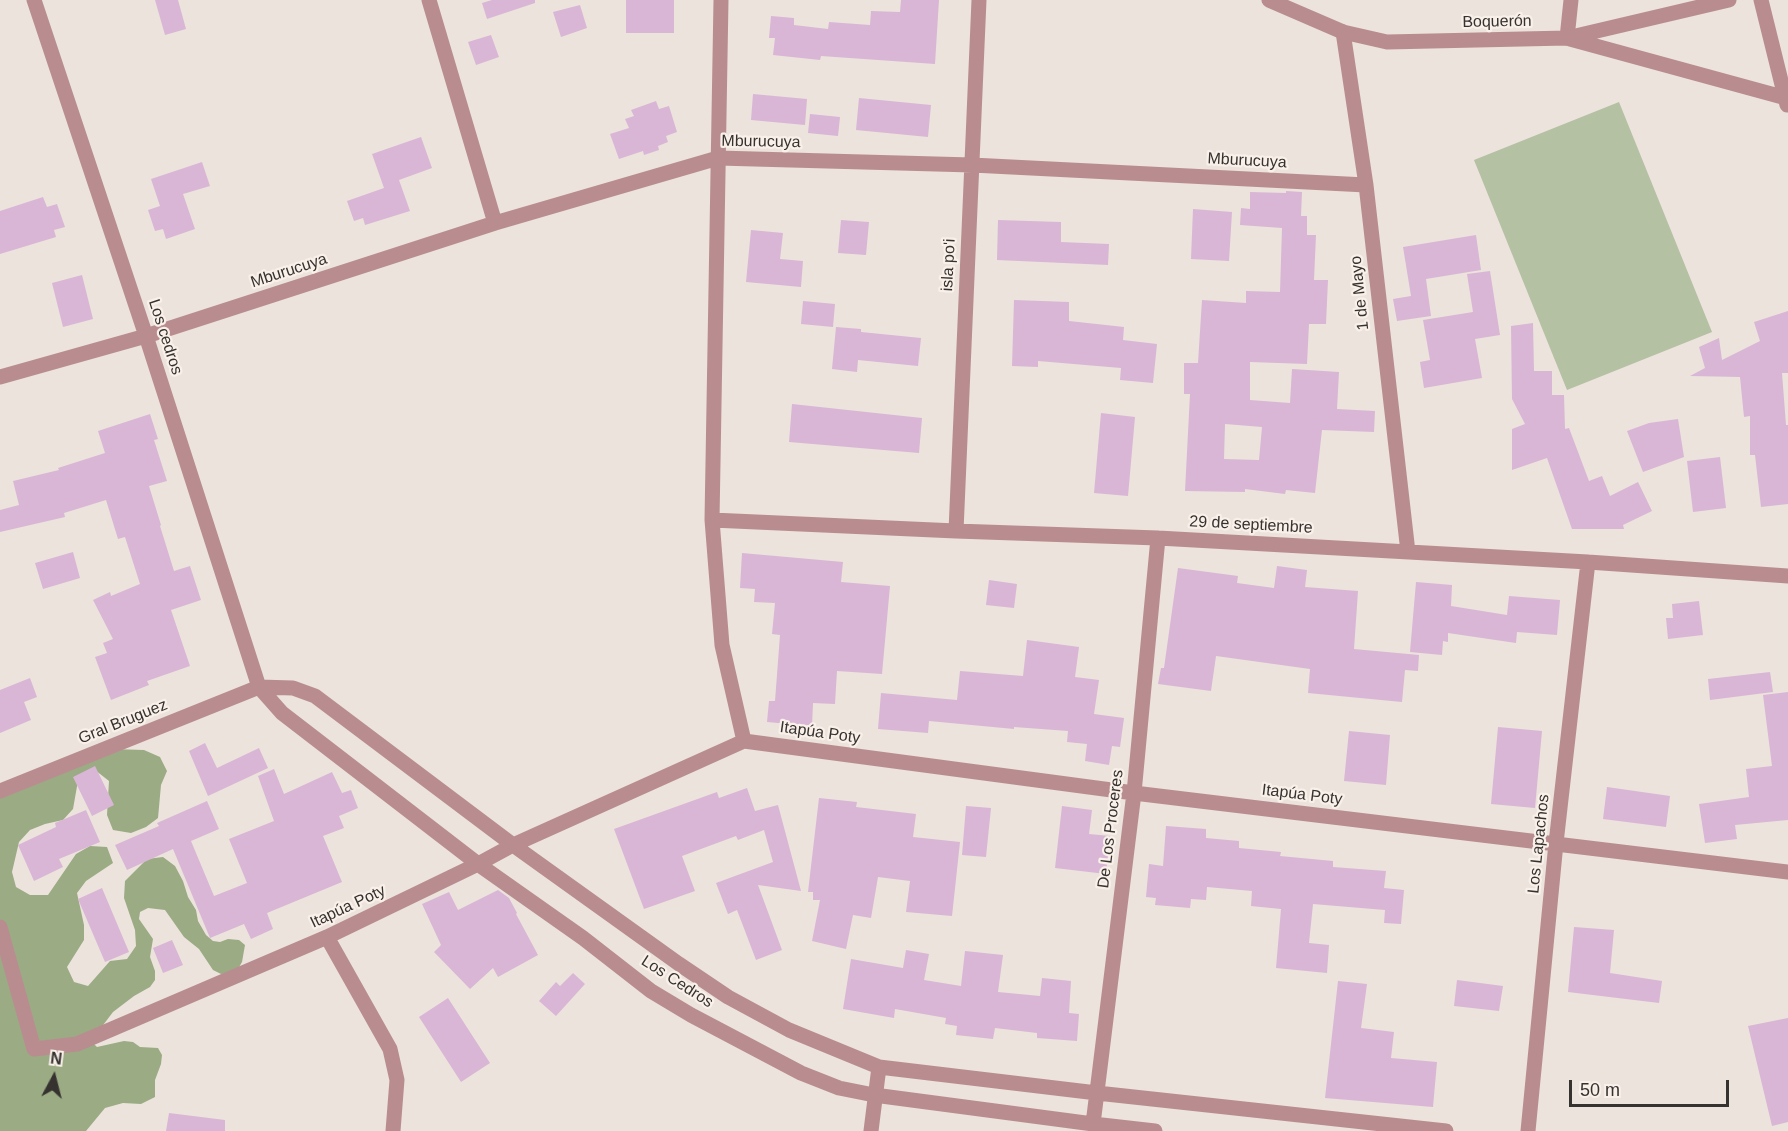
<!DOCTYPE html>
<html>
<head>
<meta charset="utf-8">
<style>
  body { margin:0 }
  #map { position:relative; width:1788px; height:1131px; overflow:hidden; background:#ece3dd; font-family:Helvetica,sans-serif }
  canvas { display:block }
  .north { position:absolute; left:24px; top:1047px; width:60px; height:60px; -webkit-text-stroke:4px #faf0ea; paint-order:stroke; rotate:7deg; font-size:16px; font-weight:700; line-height:24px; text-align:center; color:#35322f }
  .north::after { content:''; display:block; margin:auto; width:21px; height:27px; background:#35322f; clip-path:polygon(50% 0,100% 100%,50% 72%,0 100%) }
  .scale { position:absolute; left:1569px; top:1080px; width:160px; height:27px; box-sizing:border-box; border:3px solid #35322f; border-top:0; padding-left:8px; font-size:18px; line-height:21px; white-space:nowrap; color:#35322f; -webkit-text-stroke:4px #faf0ea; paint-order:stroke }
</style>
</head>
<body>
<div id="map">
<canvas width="1788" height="1131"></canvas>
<div class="north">N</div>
<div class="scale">50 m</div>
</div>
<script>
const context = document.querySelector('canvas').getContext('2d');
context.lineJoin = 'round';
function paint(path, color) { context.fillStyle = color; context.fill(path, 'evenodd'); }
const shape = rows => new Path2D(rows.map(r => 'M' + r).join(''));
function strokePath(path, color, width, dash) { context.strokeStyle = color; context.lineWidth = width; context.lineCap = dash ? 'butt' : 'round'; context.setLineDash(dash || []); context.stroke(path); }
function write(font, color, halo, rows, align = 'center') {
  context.font = font + ' Helvetica,sans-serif'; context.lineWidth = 4.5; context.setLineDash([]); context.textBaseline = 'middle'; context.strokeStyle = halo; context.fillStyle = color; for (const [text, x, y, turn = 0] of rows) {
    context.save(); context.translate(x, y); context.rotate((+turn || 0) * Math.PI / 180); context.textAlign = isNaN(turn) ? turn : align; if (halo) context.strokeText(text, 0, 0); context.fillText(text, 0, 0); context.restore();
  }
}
const green = shape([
  [1619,102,1712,332,1567,390,1474,160]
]);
const forest = shape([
  [113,749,144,750,160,757,167,771,161,785,158,818,146,827,131,833,113,830,107,815,109,781,95,770,79,775,73,809,63,820,45,824,30,830,19,842,12,872,16,887,30,895,48,895,76,854,90,846,107,847,113,863,86,881,77,893,84,925,84,940,67,967,74,982,88,986,110,961,127,959,136,946,135,930,124,898,125,881,147,859,163,857,175,866,183,881,188,897,196,910,198,921,206,935,213,941,220,942,228,939,239,940,245,945,242,962,238,969,231,973,221,974,213,970,199,949,184,937,165,910,148,908,140,912,139,919,153,939,150,957,155,971,155,980,150,987,134,996,113,1012,91,1041,97,1047,124,1041,133,1042,140,1047,158,1048,162,1055,161,1064,155,1080,155,1097,141,1104,123,1103,105,1108,86,1131,0,1131,0,791]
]);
const building = shape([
  [155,0,178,0,186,29,165,35],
  [492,0,535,0,535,3,487,19,482,3],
  [626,0,674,0,674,33,626,33],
  [901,0,939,0,935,64,821,56,820,60,773,55,775,38,769,38,771,16,794,18,794,25,828,29,829,22,870,25,871,11,900,12],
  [580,5,587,28,561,37,553,12],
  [491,35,499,57,476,65,468,42],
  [753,94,807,99,805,125,751,120],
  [859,98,931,105,928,137,856,130],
  [656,101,659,109,669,106,677,132,666,136,668,142,658,146,659,150,644,155,643,151,619,159,610,134,629,128,625,119,634,116,631,110],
  [810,114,840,117,838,136,808,133],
  [421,137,432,168,399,180,410,211,365,225,363,218,354,221,347,201,384,188,372,154],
  [202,162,210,186,183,194,195,229,166,239,163,229,155,231,148,210,160,206,151,179],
  [1286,191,1302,192,1301,216,1307,216,1307,235,1316,235,1314,280,1328,280,1326,324,1309,324,1307,364,1250,362,1250,400,1290,403,1292,369,1339,372,1337,409,1375,411,1374,432,1322,430,1315,493,1286,490,1285,494,1245,489,1245,492,1185,491,1190,394,1184,394,1184,363,1198,363,1202,300,1246,303,1246,291,1280,292,1282,228,1240,225,1241,208,1250,209,1250,192,1286,193],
  [1225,424,1262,427,1259,460,1224,459],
  [43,197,47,207,57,204,65,227,54,230,56,237,0,254,0,211],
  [1193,209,1232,212,1229,261,1191,259],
  [841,220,869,222,866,255,838,253],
  [998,220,1061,222,1061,242,1109,244,1108,265,997,260],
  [751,230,783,233,780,259,803,261,801,287,746,282],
  [1476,235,1481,270,1426,279,1431,316,1397,321,1393,299,1411,296,1403,247],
  [1490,271,1500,335,1475,339,1482,378,1424,388,1420,362,1430,360,1423,320,1473,312,1467,274],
  [82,275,93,319,63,327,52,283],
  [1014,300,1069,302,1069,321,1124,327,1123,340,1157,344,1153,383,1120,380,1121,368,1038,361,1038,367,1012,366],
  [803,301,835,304,833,327,801,324],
  [1788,311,1788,373,1782,373,1786,425,1788,425,1788,504,1761,507,1755,455,1750,455,1750,416,1744,417,1740,377,1690,376,1705,368,1699,347,1719,338,1722,360,1760,341,1754,322],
  [1533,323,1534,371,1552,371,1552,395,1564,395,1565,429,1569,428,1589,481,1602,476,1610,496,1638,482,1652,511,1623,525,1624,529,1572,529,1547,458,1512,470,1512,429,1525,424,1512,399,1511,326],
  [836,327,861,329,861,332,921,338,918,366,858,360,857,372,832,369],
  [792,404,922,418,919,453,789,442],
  [1101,413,1135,417,1128,496,1094,493],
  [150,414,158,439,154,440,167,481,149,486,161,525,160,526,174,571,190,566,201,600,171,610,190,666,147,681,149,685,111,700,95,657,107,653,103,643,113,639,93,600,110,592,111,596,140,584,125,537,118,539,106,500,64,513,65,517,0,532,0,510,19,505,13,481,59,470,58,468,105,453,98,431],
  [1678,419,1684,457,1643,472,1627,431,1649,423],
  [1720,457,1726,508,1693,512,1687,461],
  [73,552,80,578,43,589,35,563],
  [742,553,843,562,841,582,890,586,882,674,837,671,835,704,813,703,812,726,767,722,769,701,775,701,780,635,772,634,775,603,754,602,755,589,740,588],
  [1277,566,1307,570,1305,587,1358,591,1354,649,1419,655,1418,671,1405,670,1402,702,1308,693,1310,669,1216,656,1211,691,1158,684,1161,668,1164,668,1178,568,1238,576,1237,583,1274,588],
  [989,580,1017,584,1014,608,986,605],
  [1416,582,1452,585,1451,606,1507,615,1509,596,1560,600,1557,635,1517,632,1516,643,1448,633,1448,642,1443,641,1442,655,1410,652],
  [1699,601,1703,635,1668,639,1666,618,1673,618,1672,604],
  [1027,640,1079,647,1075,677,1099,680,1094,714,1124,718,1120,747,1112,746,1109,765,1085,761,1087,744,1067,742,1068,731,1014,727,1014,729,929,721,928,733,878,729,881,693,957,700,960,671,1023,676],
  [1770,672,1773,692,1710,700,1708,679],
  [30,678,37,697,24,702,31,720,0,733,0,690],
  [1788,692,1788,820,1735,825,1737,839,1705,843,1699,804,1749,797,1746,769,1772,766,1763,695],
  [1498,727,1542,731,1535,808,1491,804],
  [1349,731,1390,735,1386,785,1344,781],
  [205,743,217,768,259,748,268,768,208,796,189,751],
  [95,766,114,805,92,816,73,777],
  [274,769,284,794,332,772,342,793,351,790,358,808,339,816,344,828,323,836,342,882,267,913,273,929,251,939,244,924,210,938,173,849,127,870,115,845,159,826,157,823,207,801,219,829,191,841,214,896,247,883,229,839,274,821,258,776],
  [1607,787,1670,796,1666,827,1603,819],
  [747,788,755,811,778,805,801,891,758,885,782,950,756,960,737,910,728,914,716,883,773,862,764,830,738,840,736,836,682,856,695,891,644,909,614,829,717,792,719,798],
  [819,798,857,802,856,807,916,814,913,837,960,842,952,916,906,912,910,881,878,877,871,918,853,915,846,949,812,941,820,900,813,900,813,892,808,892],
  [966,806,991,808,986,857,962,855],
  [1062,806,1092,810,1089,834,1110,836,1106,874,1055,868],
  [86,810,100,842,59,859,63,867,34,881,18,845,56,827,55,823],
  [1166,826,1206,829,1206,838,1239,841,1239,848,1281,852,1280,856,1333,861,1333,867,1386,871,1384,888,1404,890,1401,924,1384,923,1385,910,1313,904,1309,943,1329,945,1327,973,1276,968,1281,909,1251,906,1252,891,1207,887,1206,900,1191,899,1190,908,1155,905,1156,898,1146,897,1149,864,1163,866],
  [102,888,129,952,105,962,78,899],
  [498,890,509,898,517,913,516,914,538,955,498,977,493,968,470,989,434,952,441,945,422,904,449,892,458,910],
  [1574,927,1614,930,1610,973,1662,981,1659,1003,1568,992],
  [172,940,183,965,163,973,153,948],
  [906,950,929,954,924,980,961,986,965,951,1003,955,998,992,1040,996,1042,978,1071,981,1069,1013,1079,1014,1077,1041,1037,1038,1037,1033,995,1028,993,1039,956,1035,957,1026,945,1024,946,1018,895,1009,894,1018,843,1009,851,959,903,968],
  [573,973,585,984,556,1016,539,1001,556,982,560,986],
  [1457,980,1503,986,1499,1011,1454,1006],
  [1338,981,1367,984,1361,1028,1394,1032,1391,1058,1437,1062,1433,1107,1325,1098],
  [448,998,490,1063,461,1082,419,1017],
  [1788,1018,1788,1122,1772,1126,1748,1026],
  [169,1113,225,1120,225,1131,166,1131]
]);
const minor = shape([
  [34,0,146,336,259,687,282,713,478,864,583,938,651,991,691,1015,801,1073,839,1088,874,1095,1093,1124,1155,1131],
  [429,0,495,223],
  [721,0,712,520,722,645,744,741],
  [1343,32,1366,185,1408,552],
  [1567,38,1571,0],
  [0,377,146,336,495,223,718,158,972,165,1366,185],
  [712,520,956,531,1158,538,1588,562,1788,576],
  [956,531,979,0],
  [0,791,259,687,293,688,315,696,513,845,679,964,728,997,789,1030,879,1067,1097,1093,1446,1131],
  [0,927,34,1049,77,1044,327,937,478,864,513,845,744,741,1134,793,1788,872],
  [327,937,390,1049,397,1080,393,1131],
  [1093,1124,1134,793,1158,538],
  [871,1131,879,1067],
  [1528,1131,1556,843,1588,562]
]);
const tertiary = shape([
  [1269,0,1343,32,1387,42,1567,38,1729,0],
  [1761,0,1787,105],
  [1570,39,1786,98]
]);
const streetNames = [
  ["Boquerón",1497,22,-1],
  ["Mburucuya",761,142,1],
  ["Mburucuya",1247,161,3],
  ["isla po'i",949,265,-87],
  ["Mburucuya",289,271,-18],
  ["1 de Mayo",1360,293,-96],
  ["Los cedros",165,337,72],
  ["29 de septiembre",1251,525,3],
  ["Gral Bruguez",123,722,-22],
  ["Itapúa Poty",820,733,8],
  ["Itapúa Poty",1302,795,7],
  ["De Los Proceres",1111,829,-83],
  ["Los Lapachos",1539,844,-84],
  ["Itapúa Poty",348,907,-25],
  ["Los Cedros",677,982,33]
];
paint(green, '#b4c1a2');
paint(forest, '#9bab84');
paint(building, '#d9b6d5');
strokePath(minor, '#b98d90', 15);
strokePath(tertiary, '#b98d90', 15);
write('16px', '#35322f', '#faf0ea', streetNames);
</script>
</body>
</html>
